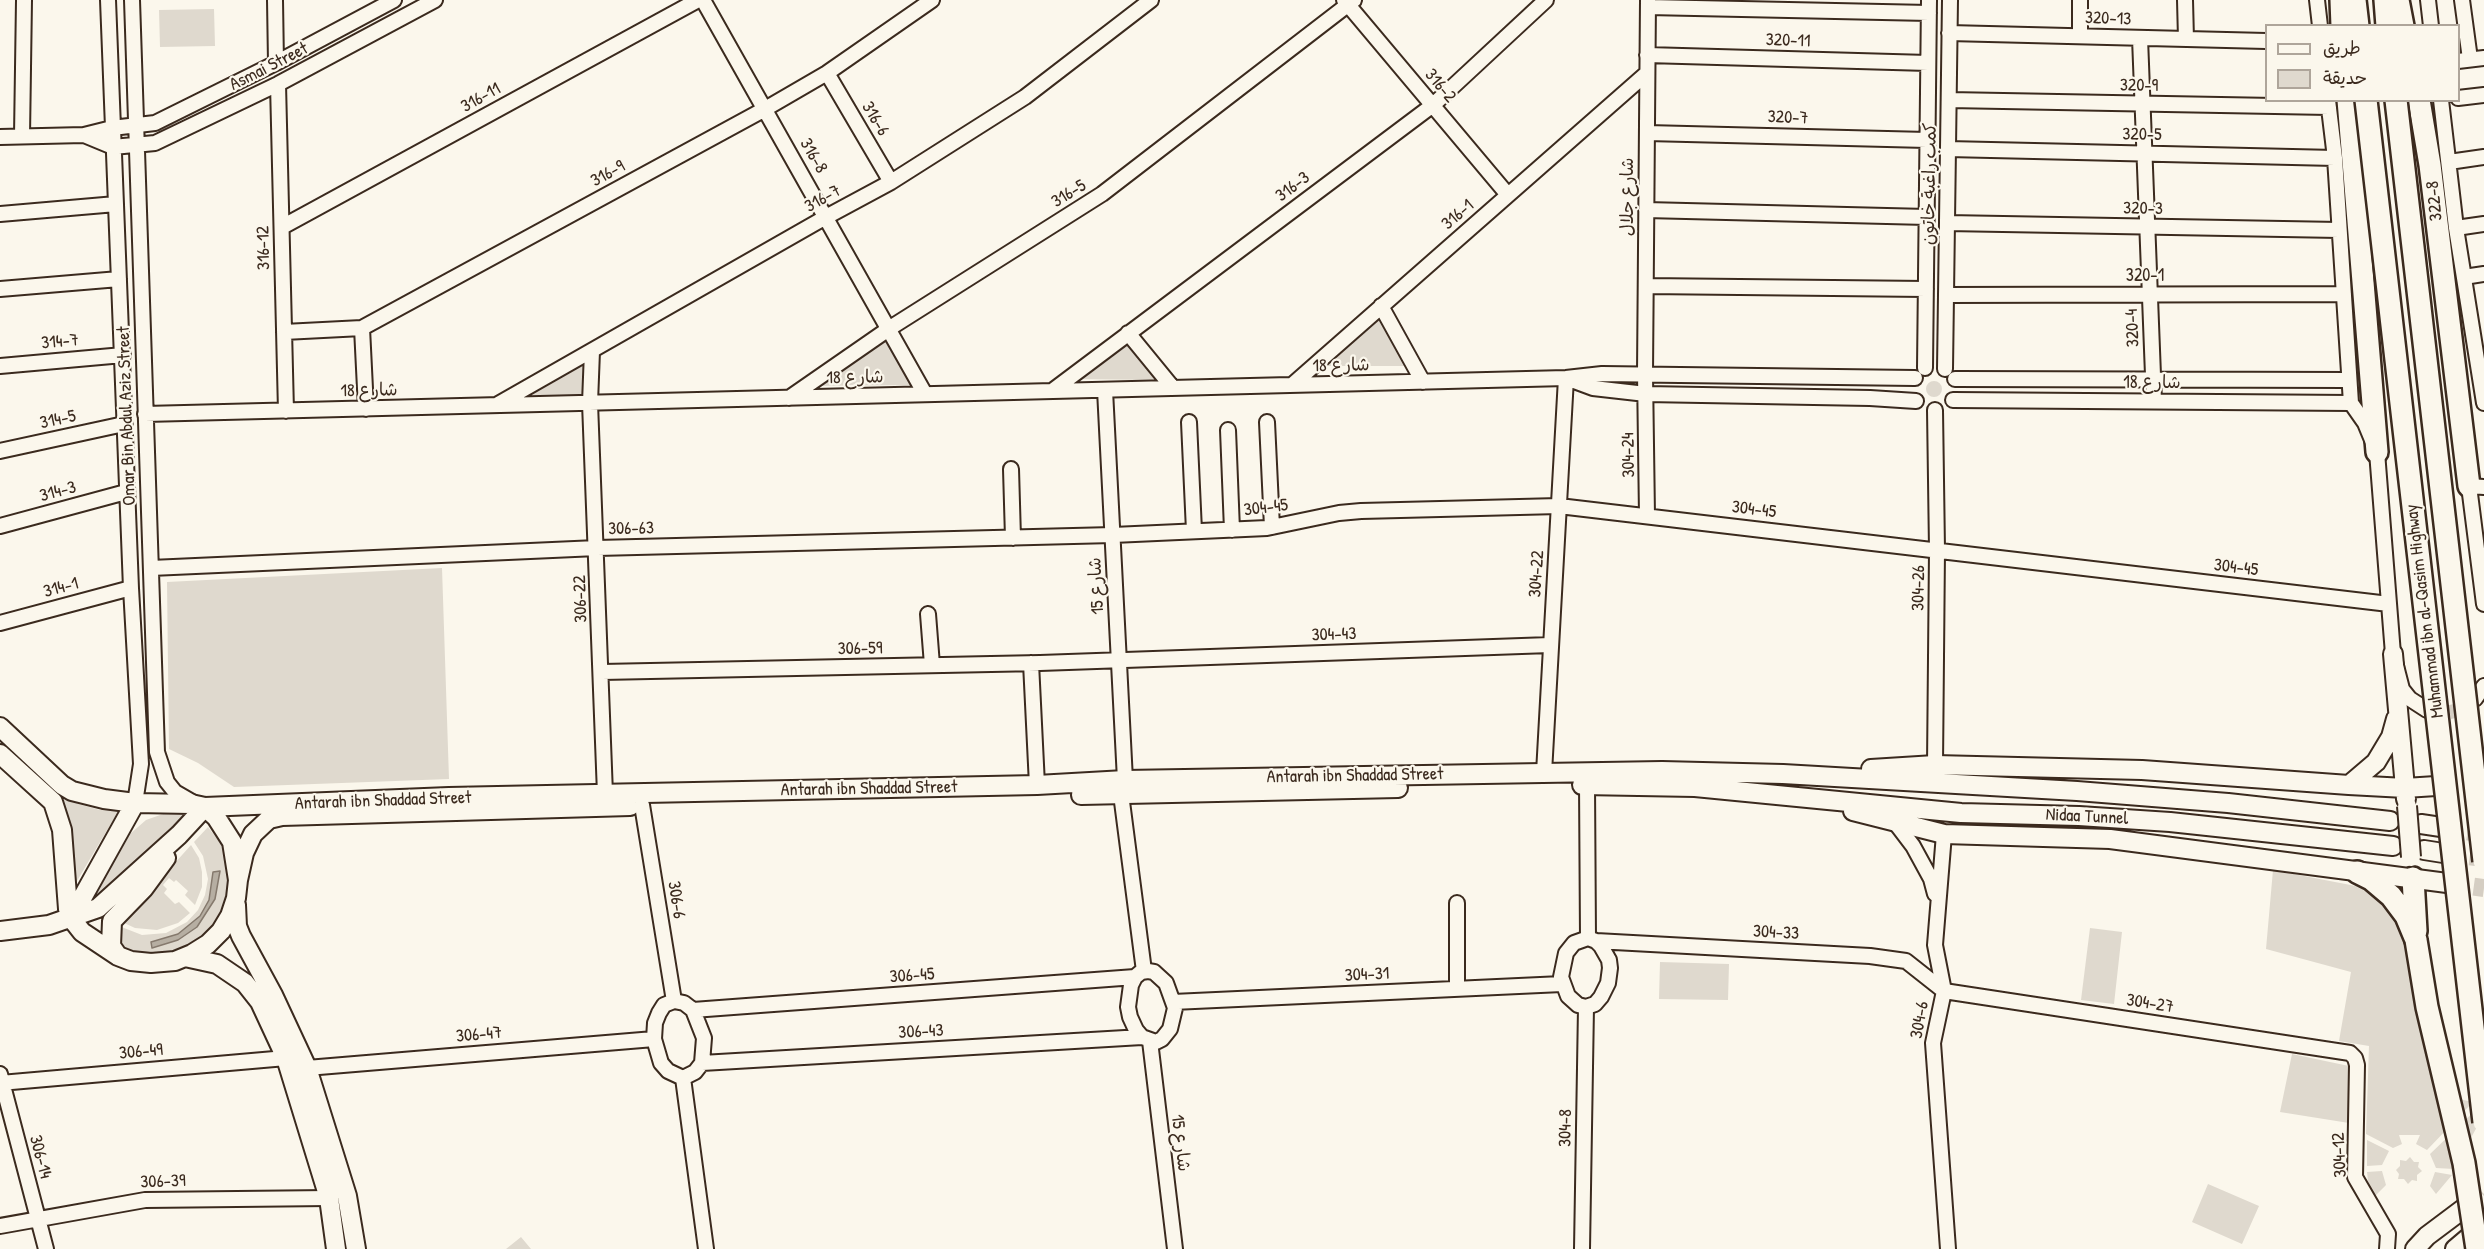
<!DOCTYPE html>
<html>
<head>
<meta charset="utf-8">
<style>
  body { margin:0 }
  #map { position:relative; width:2484px; height:1249px; overflow:hidden; background:#fbf7ec; font-family:"Patrick Hand","Playpen Sans Arabic",sans-serif }
  canvas { display:block }
  .legend { position:absolute; left:2265px; top:24px; width:195px; height:78px; box-sizing:border-box; background:#fbf7ec; border:2px solid #aea59a; margin:0; padding:8px 10px; list-style:none; font-size:18px; color:#3b2a1e }
  .legend li { display:flex; align-items:center; gap:12px; height:30px }
  .legend b { width:30px; border:2px solid #aea59a }
</style>
</head>
<body>
<div id="map">
<canvas width="2484" height="1249"></canvas>
<ul class="legend">
<li><b style="height:8px;background:#fbf7ec"></b>طريق</li>
<li><b style="height:16px;background:#dfd9ce"></b>حديقة</li>
</ul>
</div>
<script>
const context = document.querySelector('canvas').getContext('2d');
context.lineJoin = 'round';
function paint(path, color) { context.fillStyle = color; context.fill(path, 'evenodd'); }
const shape = rows => new Path2D(rows.map(r => 'M' + r).join(''));
function strokePath(path, color, width, dash) { context.strokeStyle = color; context.lineWidth = width; context.lineCap = dash ? 'butt' : 'round'; context.setLineDash(dash || []); context.stroke(path); }
function write(font, color, halo, rows, align = 'center') {
  context.font = font + ' "Patrick Hand","Playpen Sans Arabic",sans-serif'; context.lineWidth = 4.5; context.setLineDash([]); context.textBaseline = 'middle'; context.strokeStyle = halo; context.fillStyle = color; for (const [text, x, y, turn = 0] of rows) {
    context.save(); context.translate(x, y); context.rotate((+turn || 0) * Math.PI / 180); context.textAlign = isNaN(turn) ? turn : align; if (halo) context.strokeText(text, 0, 0); context.fillText(text, 0, 0); context.restore();
  }
}
const green = shape([
  [214,9,215,46,160,47,159,10],
  [1371,318,1380,320,1407,366,1318,366],
  [888,340,912,385,810,386],
  [1128,341,1160,380,1071,379],
  [586,360,585,395,517,395],
  '1926 389a8 8 0 1 1 16 0a8 8 0 1 1-16 0Z',
  [442,568,449,779,234,787,198,763,169,749,167,582],
  [59,792,78,804,100,810,119,810,74,886,71,879,71,830,57,793],
  [163,814,185,815,99,897,93,899,130,834,146,820],
  [208,827,221,844,228,861,230,878,226,907,214,928,191,949,144,959,117,950,119,926,142,935,166,933,187,922,198,910,205,895,208,879,203,856,194,842],
  [191,845,199,858,202,872,202,887,195,905,185,895,188,891,176,880,174,882,169,878,163,885,167,889,164,893,175,904,179,902,190,913,178,923,157,930,135,928,122,922],
  [2273,870,2366,888,2386,900,2407,942,2439,1095,2473,1102,2427,1150,2416,1144,2420,1135,2399,1135,2402,1144,2393,1148,2366,1134,2369,1046,2339,1041,2351,972,2266,949],
  [2090,928,2122,932,2114,1004,2081,1000],
  [1660,962,1729,964,1728,1000,1659,999],
  [2292,1054,2349,1066,2349,1123,2280,1112],
  [2484,1102,2484,1114,2454,1169,2436,1168,2430,1154],
  [2367,1140,2389,1151,2382,1165,2367,1166],
  [2410,1157,2414,1162,2419,1162,2418,1167,2422,1171,2417,1175,2417,1181,2412,1180,2408,1184,2404,1179,2398,1179,2399,1174,2396,1170,2400,1166,2400,1160,2406,1161],
  [2382,1171,2386,1185,2375,1196,2368,1181,2367,1172],
  [2435,1172,2452,1175,2436,1194,2430,1186],
  [2208,1184,2259,1206,2242,1244,2192,1222],
  [521,1237,531,1249,506,1249]
]);
const water = shape([
  [220,871,215,899,197,927,178,940,152,948,151,942,178,934,200,916,209,900,213,872,220,871]
]);
const minorTunnel = shape([
  [2429,710,2446,713,2459,710,2471,703]
]);
const majorTunnel = shape([
  [2436,786,2484,783],
  [2441,827,2484,834],
  [2443,853,2484,858],
  [2447,883,2484,888],
  [2483,1195,2484,1194]
]);
const minor = shape([
  [108,0,131,588,141,764,135,803],
  [132,0,157,752,167,782,175,792,194,803],
  [275,0,276,63],
  [703,0,925,394],
  [1344,0,1508,195],
  [2080,0,2080,36],
  [2185,0,2186,39],
  [2317,0,2320,26],
  [2428,0,2431,26],
  [2462,0,2470,59],
  [1648,7,1929,13],
  [1949,33,2266,41],
  [2140,38,2154,401],
  [1647,55,1928,63],
  [2458,61,2484,58],
  [827,73,891,182],
  [278,84,286,411],
  [2458,98,2484,95],
  [1949,100,2329,107],
  [2328,100,2335,158,2351,403,2365,423,2377,452,2393,654,2402,689,2410,699,2427,710],
  [2441,100,2456,228,2484,403],
  [1647,133,1927,140],
  [84,135,113,147,155,143,278,84,435,0],
  [22,136,24,0],
  [0,137,84,135,112,128,155,123,276,63,394,0],
  [1948,149,2335,158],
  [2449,162,2484,157],
  [1646,210,1927,217],
  [0,214,116,204],
  [1947,223,2339,230],
  [282,227,698,0],
  [2456,228,2484,224],
  [2464,277,2484,274],
  [1646,286,1926,289],
  [0,289,119,279],
  [1946,295,2344,294],
  [1381,306,1423,382],
  [362,328,366,409],
  [284,332,362,328,765,109,827,73,932,0],
  [1128,333,1173,388],
  [592,351,590,403,605,794],
  [0,366,123,355],
  [1925,368,1929,0],
  [1945,369,1950,0],
  [1566,378,1593,388,1646,394,1870,398,1916,401],
  [1955,379,2349,380],
  [1292,385,1647,73],
  [1105,390,1125,780],
  [1052,391,1433,105,1546,0],
  [789,398,890,328,1102,194,1354,0],
  [1953,400,2351,403],
  [498,404,826,217,891,182,1025,97,1151,0],
  [1935,410,1937,550,1935,765],
  [145,414,1566,378,1602,374,1915,378],
  [1189,422,1194,531],
  [1267,422,1272,527],
  [1228,430,1232,530],
  [0,451,124,424],
  [1011,469,1013,538],
  [2484,487,2469,486,2484,604],
  [1647,516,1645,374,1648,0],
  [0,526,126,492],
  [151,568,597,548,1113,535,1267,528,1339,513,1361,511,1559,506,2389,604],
  [928,614,932,665],
  [0,623,131,588],
  [1031,663,1037,785],
  [602,672,1040,663,1550,645],
  [2475,699,2484,686],
  [1544,773,1566,378],
  [1587,784,1588,938],
  [1121,794,1144,971],
  [642,805,674,1001],
  [1894,821,1913,846,1931,879,1935,894],
  [1944,834,1935,945,1944,991,1933,1043,1948,1249],
  [1457,903,1457,989],
  [1588,938,1596,941,1601,946,1609,960,1610,968,1608,983,1601,997,1595,1004,1586,1007,1578,1005,1568,996,1561,977,1566,953,1574,943,1588,938],
  [1596,941,1870,956,1906,961,1944,991],
  [1148,971,1154,972,1166,983,1175,1008,1170,1029,1162,1039,1156,1042,1142,1037,1136,1030,1130,1017,1128,1007,1131,985,1135,977,1141,972,1148,971],
  [1944,991,2350,1053,2355,1058,2357,1065,2355,1177,2388,1234,2387,1249],
  [674,1001,684,1003,693,1010,704,1038,702,1063,695,1072,683,1078,668,1071,661,1063,654,1039,655,1023,659,1013,664,1005,674,1001],
  [1173,1002,1562,984],
  [693,1010,1135,977],
  [1150,1041,1175,1249],
  [702,1063,1142,1037],
  [307,1068,654,1039],
  [0,1074,46,1249],
  [683,1078,706,1249],
  [0,1083,286,1058],
  [0,1226,145,1200,329,1198],
  [1582,1249,1586,1007]
]);
const major = shape([
  [2393,654,2406,799],
  [0,727,62,785,72,791,104,799,135,803,191,804,205,807,216,817,232,842,238,880,236,898,230,916,221,931,208,944,192,954,175,961,151,963,131,961,118,956,82,932,71,918,68,909,62,830,53,802,0,754],
  [1871,769,1935,765,2142,770,2349,785,2405,788,2436,786],
  [1582,785,1695,787,1961,813,2079,816,2170,822,2393,846],
  [2349,785,2376,762,2391,737,2396,719],
  [1081,795,1398,788],
  [1853,811,1944,834,2110,839,2447,883],
  [2421,824,2441,827],
  [2424,850,2443,853],
  [238,880,244,853,253,834,269,819,282,816,630,806],
  [236,905,237,926,241,936,273,995,307,1068,347,1196,356,1249],
  [71,918,135,803],
  [0,931,49,925,98,908,179,835,205,807,449,797,1037,785,1125,780,1662,771,1783,774,2077,791,2228,803,2390,821],
  [118,956,111,946,112,921,144,888,166,858],
  [185,957,217,964,245,983,260,1002,286,1058,329,1198,336,1249],
  [2415,1249,2427,1236,2463,1209],
  [2455,1249,2468,1238]
]);
const highway = shape([
  [2341,0,2342,26],
  [2355,0,2358,26],
  [2385,0,2387,26],
  [2398,0,2403,26],
  [2348,100,2377,452],
  [2419,100,2430,165,2469,486],
  [2357,872,2371,879,2391,896,2406,916,2416,940],
  [2413,878,2416,931]
]);
const majorBridge = shape([
  [2407,806,2411,857]
]);
const highwayBridge = shape([
  [2366,100,2484,1122],
  [2396,100,2484,861],
  [2416,940,2427,1007,2464,1163,2477,1249]
]);
const streetNames = [
  ["320-13",2108,19,2],
  ["320-11",1788,41,2],
  ["Asmai Street",269,67,-27],
  ["316-2",1440,86,50],
  ["320-9",2139,86,1],
  ["316-11",481,98,-29],
  ["320-7",1788,118,2],
  ["316-6",875,119,59],
  ["320-5",2142,135,1],
  ["316-8",813,156,60],
  ["316-9",608,174,-29],
  ["كمب راغبة خاتون",1930,184,-89],
  ["316-3",1293,187,-37],
  ["316-5",1069,194,-32],
  ["شارع جلال",1628,197,-90],
  ["316-7",823,199,-29],
  ["322-8",2435,201,-96],
  ["320-3",2143,209,1],
  ["316-1",1458,215,-41],
  ["316-12",264,248,-91],
  ["320-1",2145,276],
  ["320-4",2133,328,-92],
  ["314-7",60,342,-5],
  ["شارع 18",1341,366,-1],
  ["شارع 18",855,378,-1],
  ["شارع 18",2152,383],
  ["شارع 18",369,391,-1],
  ["Omar Bin Abdul Aziz Street",127,416,-92],
  ["314-5",58,420,-12],
  ["304-24",1629,455,-91],
  ["314-3",58,492,-15],
  ["304-45",1266,508,-7],
  ["304-45",1754,510,7],
  ["306-63",631,529,-1],
  ["304-45",2236,568,7],
  ["304-22",1537,574,-86],
  ["شارع 15",1097,586,-93],
  ["314-1",61,588,-15],
  ["304-26",1919,588,-89],
  ["306-22",581,599,-92],
  ["Muhammad ibn al-Qasim Highway",2425,611,-97],
  ["304-43",1334,635,-2],
  ["306-59",860,649,-1],
  ["Antarah ibn Shaddad Street",1355,776,-1],
  ["Antarah ibn Shaddad Street",869,789,-1],
  ["Antarah ibn Shaddad Street",383,801,-2],
  ["Nidaa Tunnel",2087,817,3],
  ["306-6",676,900,81],
  ["304-33",1776,933,3],
  ["304-31",1367,975,-3],
  ["306-45",912,976,-4],
  ["304-27",2150,1004,9],
  ["304-6",1920,1020,-80],
  ["306-43",921,1032,-3],
  ["306-47",479,1035,-5],
  ["306-49",141,1052,-5],
  ["304-8",1566,1128,-89],
  ["شارع 15",1180,1143,83],
  ["304-12",2340,1155,-93],
  ["306-14",40,1157,75],
  ["306-39",163,1182,-2]
];
paint(green, '#dfd9ce');
paint(water, '#b6aea2');
strokePath(water, '#85796d', 1.5);
strokePath(minorTunnel, '#d5cec3', 14, [14, 7]);
strokePath(majorTunnel, '#d5cec3', 18, [18, 9]);
strokePath(minor, '#3b2a1e', 18);
strokePath(major, '#3b2a1e', 22);
strokePath(highway, '#3b2a1e', 26);
strokePath(minor, '#fbf7ec', 14);
strokePath(major, '#fbf7ec', 18);
strokePath(highway, '#fbf7ec', 21);
strokePath(majorBridge, '#3b2a1e', 22, []);
strokePath(highwayBridge, '#3b2a1e', 26, []);
strokePath(majorBridge, '#fbf7ec', 18);
strokePath(highwayBridge, '#fbf7ec', 21);
write('18px', '#3b2a1e', '#fbf7ec', streetNames);
</script>
</body>
</html>
